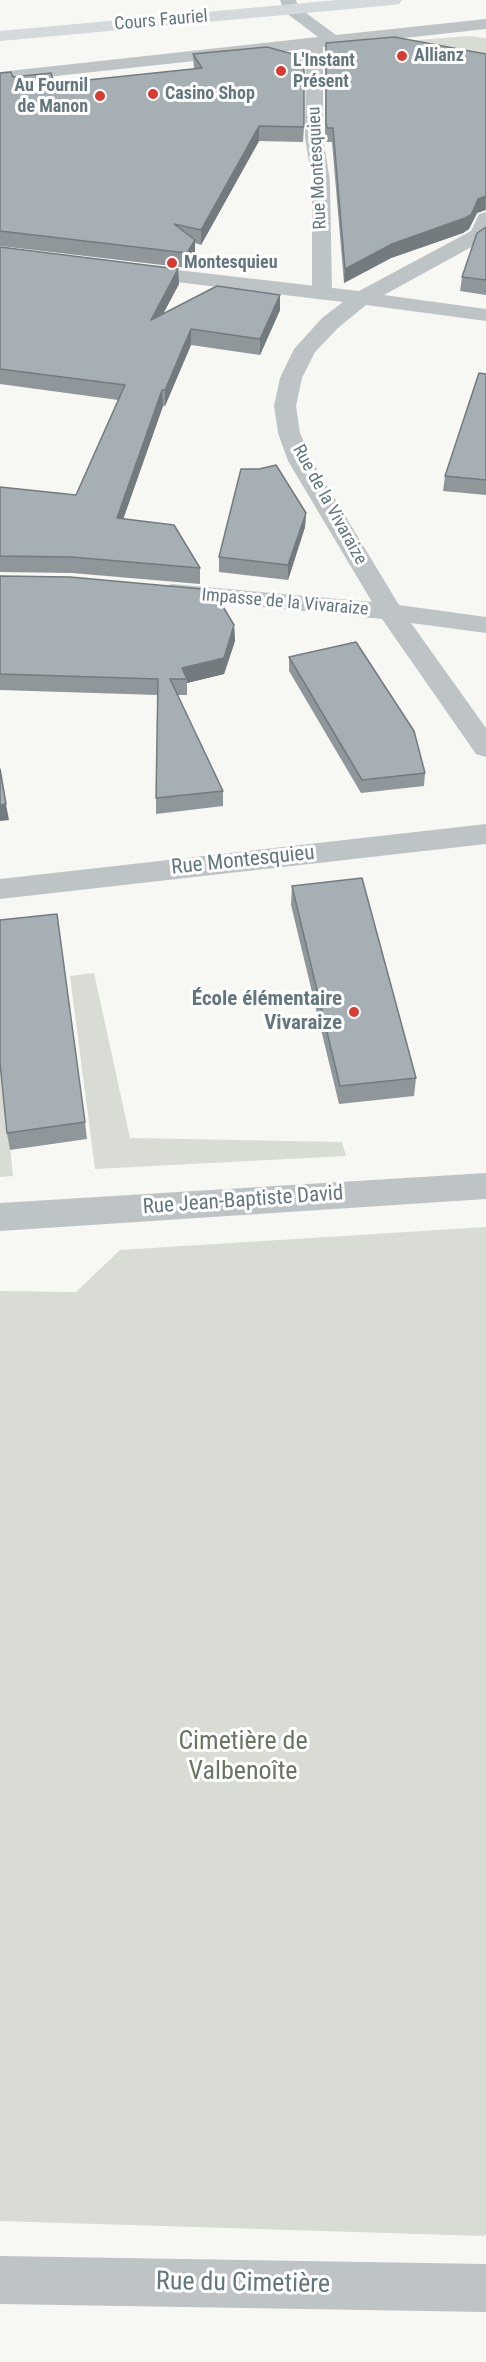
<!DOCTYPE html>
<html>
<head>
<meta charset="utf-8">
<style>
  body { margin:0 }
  canvas { display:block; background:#f7f7f4 }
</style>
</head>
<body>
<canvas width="486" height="2362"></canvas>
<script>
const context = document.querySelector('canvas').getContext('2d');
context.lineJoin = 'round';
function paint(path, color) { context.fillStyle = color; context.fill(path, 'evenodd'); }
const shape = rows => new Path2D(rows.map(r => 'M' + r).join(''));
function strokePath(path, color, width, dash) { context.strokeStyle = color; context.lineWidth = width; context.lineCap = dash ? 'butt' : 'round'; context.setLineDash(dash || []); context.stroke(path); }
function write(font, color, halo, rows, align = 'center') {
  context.font = font + ' "Roboto Condensed",sans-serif'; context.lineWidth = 6; context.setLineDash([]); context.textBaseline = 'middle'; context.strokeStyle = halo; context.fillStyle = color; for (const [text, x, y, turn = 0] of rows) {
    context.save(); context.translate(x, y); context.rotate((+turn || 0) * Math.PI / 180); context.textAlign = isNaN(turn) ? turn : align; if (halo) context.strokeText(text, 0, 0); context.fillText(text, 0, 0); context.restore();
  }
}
const green = shape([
  [470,36,486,38,486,55,405,41],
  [94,973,130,1138,342,1142,346,1156,95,1169,70,976],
  [0,1051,13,1176,0,1177],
  [486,1227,486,2234,484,2236,0,2221,0,1291,76,1292,120,1250]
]);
const lane = shape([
  [280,0,296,0,298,7,336,35,486,19,486,29,323,47,323,137,330,181,332,293,329,297,322,299,315,297,312,293,312,181,305,137,306,49,0,82,0,72,318,37,285,12,280,0]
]);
const street = shape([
  [486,212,486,239,384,295,486,309,486,321,366,305,338,328,315,352,302,378,296,406,300,433,312,461,399,605,486,617,486,633,411,623,486,728,486,757,476,754,382,619,163,597,159,592,163,587,172,584,372,602,288,461,278,433,274,406,280,378,294,349,322,318,343,302,134,277,127,275,124,271,127,267,134,265,359,291,471,231,479,214,486,212],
  [486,824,486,844,0,899,0,879,486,824],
  [486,1173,486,1199,0,1231,0,1203,486,1173],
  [0,2256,486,2264,486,2312,0,2304,0,2256]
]);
const secondary = shape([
  [337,0,402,0,399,4,393,5,0,41,0,31,337,0]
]);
const wall = shape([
  [326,43,486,54,486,210,477,213,469,229,463,233,391,258,344,283,332,142,326,142,325,137],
  [193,54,304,127,303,142,259,141,201,245,195,243,195,255,188,268,0,246,0,73,13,77,54,83,194,69],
  [486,227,486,295,460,291,462,277],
  [0,247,178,269,179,284,163,313,280,310,260,355,191,345,165,406,163,406,123,519,200,568,200,584,72,573,0,572,0,487,76,495,118,400,0,384],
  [486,374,486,495,443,491,445,476],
  [306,513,305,527,288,580,219,572,219,557],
  [0,576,234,625,235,641,224,674,187,683,187,695,177,695,223,791,223,806,156,814,156,798,158,695,0,690],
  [289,657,425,773,424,786,361,793,289,671],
  [292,886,416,1078,414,1096,339,1104,291,905],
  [85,1122,87,1139,10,1150,7,1133]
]);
const shadedWall = shape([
  [259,126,259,141,201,245,201,230],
  [486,196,485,210,477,213,469,229,463,233,391,258,344,283,345,269,478,199],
  [195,240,195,255,188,268,187,253],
  [178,269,179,284,152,335,151,320],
  [280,295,280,310,260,355,260,339],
  [191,329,191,345,165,406,165,390],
  [162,390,163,406,118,534,117,518],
  [306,513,305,527,288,580,288,565],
  [234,625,235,641,224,674,187,683,187,679,182,668],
  [6,804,9,820,0,821,0,805]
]);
const building = shape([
  [394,37,486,54,486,196,478,199,471,215,465,218,392,244,345,269,333,128,327,128,326,123,326,43,394,37],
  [267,47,304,57,304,127,259,126,201,230,174,224,195,240,187,253,0,231,0,73,11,72,13,77,51,73,54,83,97,79,202,68,193,54,267,47],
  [486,227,486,280,462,277,477,233,486,227],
  [0,247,178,269,151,320,217,286,280,295,260,339,191,329,165,390,162,390,117,518,174,525,200,568,71,557,0,556,0,487,76,495,125,385,0,369,0,247],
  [479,373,486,374,486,480,445,476,479,373],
  [276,465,306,513,288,565,219,557,241,469,259,469,276,465],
  [0,576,70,577,213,590,234,625,224,658,182,668,187,679,170,679,223,791,156,798,158,679,0,674,0,576],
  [356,642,414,731,425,773,362,780,289,657,356,642],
  [0,769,6,804,0,805,0,769],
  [362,878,416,1078,340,1086,292,886,362,878],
  [57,914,85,1122,7,1133,0,1063,0,920,57,914]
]);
const markers = [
  [402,56,6,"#d93b32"],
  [281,71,6,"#d93b32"],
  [153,94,6,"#d93b32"],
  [100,96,6,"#d93b32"],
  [172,263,6,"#d93b32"],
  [354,1012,6,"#d93b32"]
];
const farStreetnames = [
  ["Cours Fauriel",161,21,-5],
  ["Rue Montesquieu",318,168,-93],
  ["Rue de la Vivaraize",329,505,61],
  ["Impasse de la Vivaraize",285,603,5]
];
const farPoinames = [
  ["Allianz",414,56],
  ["L'Instant",293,61],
  ["Présent",293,82],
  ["Au Fournil",88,86,"right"],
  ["de Manon",88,107,"right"],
  ["Casino Shop",165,94],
  ["Montesquieu",184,263]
];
const streetNames = [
  ["Rue Montesquieu",243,861,-6],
  ["Rue Jean-Baptiste David",243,1201,-4]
];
const poiNames = [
  ["École élémentaire",342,1000],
  ["Vivaraize",342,1024]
];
const nearParknames = [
  ["Cimetière de",243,1742],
  ["Valbenoîte",243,1772]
];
const nearStreetnames = [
  ["Rue du Cimetière",243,2284,1]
];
paint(green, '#d8dcd4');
paint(lane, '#bec4c6');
paint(street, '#bec4c6');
paint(secondary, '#d4d9db');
paint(wall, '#8f979b');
paint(shadedWall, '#747b7e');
paint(building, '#a6b0b4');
strokePath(building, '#747b7e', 1.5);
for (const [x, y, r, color] of markers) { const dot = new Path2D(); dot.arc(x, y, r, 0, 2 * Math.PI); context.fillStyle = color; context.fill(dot); strokePath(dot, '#fff', 2); }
write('18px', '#64777e', '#fff', farStreetnames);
write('bold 18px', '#64777e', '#fff', farPoinames, 'left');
write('21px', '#64777e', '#fff', streetNames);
write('bold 21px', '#64777e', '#fff', poiNames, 'right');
write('26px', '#697662', '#fff', nearParknames);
write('26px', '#64777e', '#fff', nearStreetnames);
</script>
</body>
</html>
